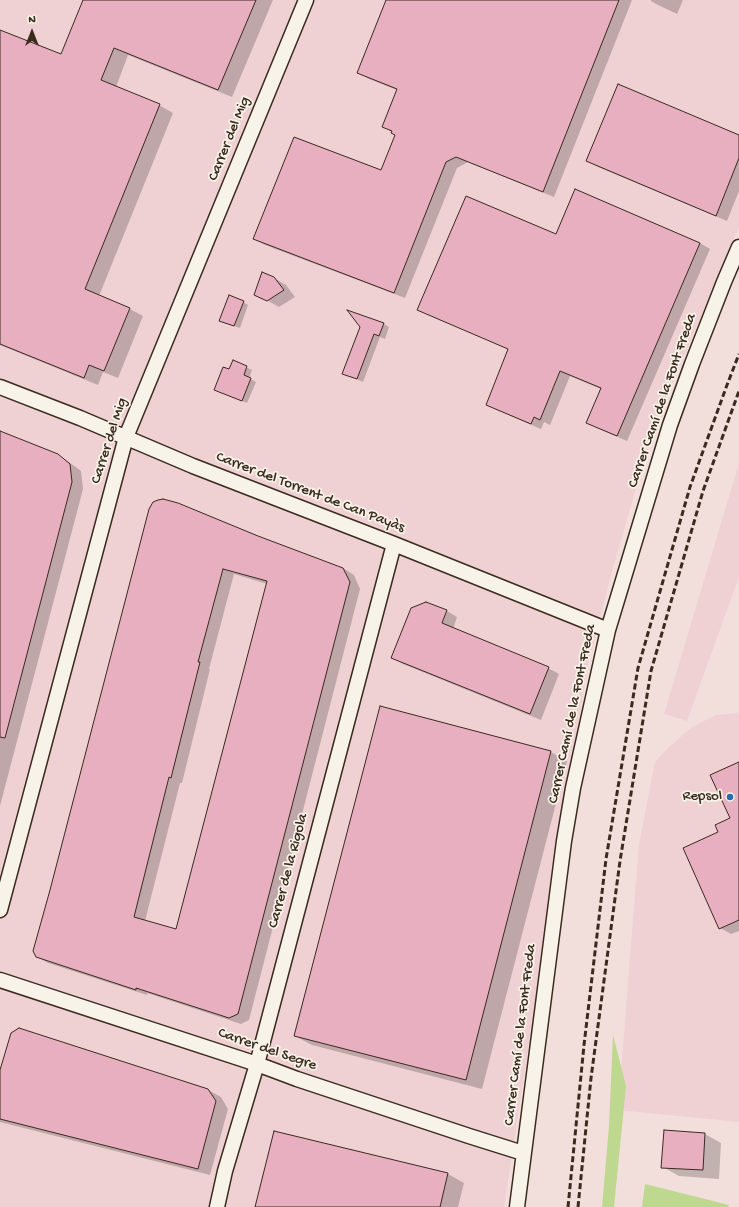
<!DOCTYPE html>
<html>
<head>
<meta charset="utf-8">
<style>
  body { margin:0 }
  #map { position:relative; width:739px; height:1207px; overflow:hidden; background:#f2dfdc; font-family:"Gochi Hand",sans-serif }
  canvas { display:block }
  .north { position:absolute; left:12px; top:12px; width:40px; height:40px; -webkit-text-stroke:3px #f7f3e8; paint-order:stroke; rotate:0deg; font-size:11px; font-weight:700; line-height:16px; text-align:center; color:#3b2a1e }
  .north::after { content:''; display:block; margin:auto; width:14px; height:18px; background:#3b2a1e; clip-path:polygon(50% 0,100% 100%,50% 72%,0 100%) }
</style>
</head>
<body>
<div id="map">
<canvas width="739" height="1207"></canvas>
<div class="north">N</div>
</div>
<script>
const context = document.querySelector('canvas').getContext('2d');
context.lineJoin = 'round';
function paint(path, color) { context.fillStyle = color; context.fill(path, 'evenodd'); }
const shape = rows => new Path2D(rows.map(r => 'M' + r).join(''));
function strokePath(path, color, width, dash) { context.strokeStyle = color; context.lineWidth = width; context.lineCap = dash ? 'butt' : 'round'; context.setLineDash(dash || []); context.stroke(path); }
function write(font, color, halo, rows, align = 'center') {
  context.font = font + ' "Gochi Hand",sans-serif'; context.lineWidth = 3.5; context.setLineDash([]); context.textBaseline = 'middle'; context.strokeStyle = halo; context.fillStyle = color; for (const [text, x, y, turn = 0] of rows) {
    context.save(); context.translate(x, y); context.rotate((+turn || 0) * Math.PI / 180); context.textAlign = isNaN(turn) ? turn : align; if (halo) context.strokeText(text, 0, 0); context.fillText(text, 0, 0); context.restore();
  }
}
const built = shape([
  [0,0,739,0,739,227,654,427,613,568,587,668,504,1207,0,1207],
  [739,463,739,577,687,721,664,714],
  [739,713,739,1122,618,1110,639,844,655,762,669,747,692,727,716,715]
]);
const green = shape([
  [613,1035,626,1086,614,1207,602,1207,609,1126],
  [645,1184,729,1205,728,1207,642,1207]
]);
const shadow = shape([
  [85,0,273,0,232,97,128,55,116,87,159,105,173,113,99,296,130,309,143,316,118,378,103,372,98,385,0,345,0,31,62,55],
  [388,0,632,0,554,197,468,162,457,168,405,298,265,245,254,239,382,171,396,135,383,126,397,90,369,79,359,73],
  [651,0,683,0,677,14,656,4,651,1],
  [739,136,739,191,727,221,598,167,588,161],
  [557,235,700,243,710,249,627,441,597,428,587,422,601,389,570,376,550,425,544,422,541,429,497,410,487,404,509,349,429,315,419,309],
  [274,278,286,285,295,297,279,307,256,294],
  [243,302,248,305,240,328,225,323],
  [350,312,384,324,389,327,385,339,380,337,363,382,343,373,361,327],
  [234,362,252,370,249,378,256,382,247,403,220,392],
  [0,432,57,455,69,462,81,471,83,489,0,806],
  [154,503,258,537,343,568,354,575,360,589,249,1020,241,1024,147,993,147,995,48,963,37,957],
  [234,574,267,584,177,930,145,921,180,783,182,783,210,669,209,669],
  [447,611,457,617,453,629,548,668,559,674,541,720,403,664,393,658],
  [380,708,551,752,567,761,482,1089,312,1045,295,1036],
  [739,763,739,931,731,934,720,928,719,833,731,819],
  [0,1074,208,1090,221,1097,228,1109,210,1175,0,1122],
  [275,1132,448,1174,464,1183,458,1207,256,1207],
  [705,1134,721,1143,719,1179,679,1176,663,1167]
]);
const building = shape([
  [83,0,256,0,218,90,114,48,101,80,160,104,85,289,130,308,104,371,89,365,84,378,0,344,0,30,61,54,83,0],
  [386,0,619,0,543,192,456,157,446,162,394,293,253,239,294,137,381,170,395,135,391,133,392,131,382,127,397,89,357,73,386,0],
  [618,84,739,135,739,158,716,216,586,161,618,84],
  [575,189,700,243,617,436,586,423,601,388,560,371,540,420,534,417,531,424,486,405,508,349,417,310,466,196,556,234,575,189],
  [262,272,274,277,284,290,267,301,254,295,262,272],
  [229,295,244,301,234,326,219,321,229,295],
  [347,310,384,323,379,336,374,334,357,379,342,374,360,327,347,310],
  [233,360,247,366,244,375,251,378,242,401,214,390,223,367,229,369,233,360],
  [0,431,58,454,70,464,72,482,5,738,0,737,0,431],
  [163,499,178,503,258,536,343,568,350,582,238,1014,229,1018,136,988,136,990,36,957,33,951,50,890,149,509,153,502,158,500,163,499],
  [223,569,267,581,176,929,134,917,169,777,171,778,200,662,198,662,223,569],
  [426,602,447,610,442,623,549,667,530,714,391,658,411,608,426,602],
  [380,706,551,751,466,1080,294,1036,380,706],
  [739,762,739,920,719,929,683,848,718,832,715,825,730,818,710,775,739,762],
  [19,1028,208,1089,216,1101,198,1169,0,1119,0,1070,11,1033,19,1028],
  [664,1130,705,1133,703,1170,661,1168,664,1130],
  [274,1131,448,1173,440,1207,255,1207,274,1131]
]);
const street = shape([
  [0,387,80,418,193,466,394,544,608,630],
  [0,910,126,437,306,0],
  [0,980,257,1064,297,1079,469,1136,523,1153],
  [217,1207,225,1171,257,1064,394,544],
  [517,1207,564,841,573,788,608,630,670,425,692,364,724,282,739,247]
]);
const rail = shape([
  [568,1207,584,1045,606,859,638,668,690,487,727,385,739,354],
  [578,1207,591,1078,620,861,651,671,703,491,739,391]
]);
const markers = [
  [730,797,4,"#1f6fb2"]
];
const streetNames = [
  ["Carrer del Mig",230,139,-68],
  ["Carrer Camí de la Font Freda",663,401,-71],
  ["Carrer del Mig",110,441,-72],
  ["Carrer del Torrent de Can Payàs",310,493,21],
  ["Carrer Camí de la Font Freda",573,714,-78],
  ["Carrer de la Rigola",289,871,-75],
  ["Carrer Camí de la Font Freda",521,1035,-83],
  ["Carrer del Segre",267,1050,19]
];
const poiNames = [
  ["Repsol",722,797]
];
paint(built, '#efd1d4');
paint(green, '#bed88f');
paint(shadow, '#0003');
paint(building, '#e8afc0');
strokePath(building, '#3b2a1e', 1);
strokePath(street, '#3b2a1e', 17);
strokePath(street, '#f7f3e8', 14);
strokePath(rail, '#3b2a1e', 3, [6, 3]);
for (const [x, y, r, color] of markers) { const dot = new Path2D(); dot.arc(x, y, r, 0, 2 * Math.PI); context.fillStyle = color; context.fill(dot); strokePath(dot, '#f7f3e8', 1.5); }
write('15px', '#3b2a1e', '#f7f3e8', streetNames);
write('15px', '#3b2a1e', '#f7f3e8', poiNames, 'right');
</script>
</body>
</html>
